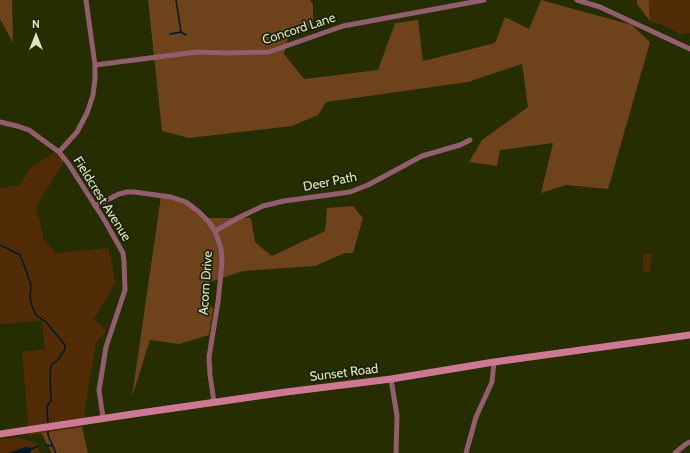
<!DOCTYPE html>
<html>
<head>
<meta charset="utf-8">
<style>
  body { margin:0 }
  #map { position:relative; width:690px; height:453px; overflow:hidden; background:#252d01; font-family:Cabin,sans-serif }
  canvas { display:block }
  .north { position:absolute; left:16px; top:16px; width:40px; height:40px; -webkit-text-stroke:3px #1d2209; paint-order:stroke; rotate:0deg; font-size:11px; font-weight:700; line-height:16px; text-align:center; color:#dde7bf }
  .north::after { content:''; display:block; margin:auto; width:14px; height:18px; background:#dde7bf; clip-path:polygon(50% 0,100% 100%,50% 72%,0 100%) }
</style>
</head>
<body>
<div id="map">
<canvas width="690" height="453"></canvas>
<div class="north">N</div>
</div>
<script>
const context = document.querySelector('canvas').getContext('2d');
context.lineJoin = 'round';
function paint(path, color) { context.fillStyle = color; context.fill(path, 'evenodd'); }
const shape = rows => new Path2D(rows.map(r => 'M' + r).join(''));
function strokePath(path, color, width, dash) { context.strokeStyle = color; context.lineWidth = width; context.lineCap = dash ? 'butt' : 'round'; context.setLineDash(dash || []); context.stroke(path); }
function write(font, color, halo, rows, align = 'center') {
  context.font = font + ' Cabin,sans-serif'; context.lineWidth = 3.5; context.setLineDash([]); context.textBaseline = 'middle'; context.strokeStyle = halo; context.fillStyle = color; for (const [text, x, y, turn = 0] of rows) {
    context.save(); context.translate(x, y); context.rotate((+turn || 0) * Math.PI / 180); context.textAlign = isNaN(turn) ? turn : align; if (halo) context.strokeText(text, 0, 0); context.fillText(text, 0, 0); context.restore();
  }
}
const green = shape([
  [649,0,690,0,690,33,680,34,663,25,650,21],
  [58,150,65,160,36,207,44,240,56,253,108,248,116,283,94,319,107,331,96,343,82,427,29,436,22,352,45,349,42,321,0,324,0,188,20,185,30,168],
  [644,253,652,254,650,272,642,271],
  [16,437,28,440,38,444,39,453,0,453,0,439]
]);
const forest = shape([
  [0,0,12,0,13,43,0,19],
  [148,0,310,0,313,5,313,27,289,34,284,54,304,79,378,70,395,23,418,20,423,61,495,43,505,17,529,29,541,0,632,25,650,42,608,189,566,185,541,193,553,143,500,150,497,166,469,162,482,140,528,107,522,64,468,82,326,102,318,115,292,126,189,138,162,131],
  [637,0,649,0,650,21,637,4],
  [161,196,193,205,206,218,251,218,255,242,272,256,325,231,327,208,353,206,363,218,353,253,345,253,315,266,243,271,207,283,202,296,213,309,209,335,179,344,150,340,132,397],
  [82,427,88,453,52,453,41,433]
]);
const water = shape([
  [25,447,32,448,30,453,8,453]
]);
const stream = shape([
  [176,0,181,32],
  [170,34,181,32,186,35],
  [0,245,20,255,23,262,31,285,30,297,32,306,36,315,46,322,65,345,65,349,58,360,51,365,50,373,51,401,47,406,48,425],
  [48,428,48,435,56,453],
  [45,445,52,446],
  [31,449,38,446]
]);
const street = shape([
  [577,0,600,7,690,49],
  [95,65,197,52,228,53,269,52,343,26,484,0],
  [0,122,17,126,29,130,59,152,68,163,105,221,123,253,124,262,125,290,106,347,101,378,99,390,103,418],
  [59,152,77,132,87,113,93,95,95,79,95,65,86,0],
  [95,206,119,194,127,192,134,192,171,197,186,202,199,212,209,222,215,231,221,248,222,263,218,302,209,357,210,375,214,402],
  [215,231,238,218,263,206,284,201,350,192,368,185,422,156,460,145,470,140],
  [391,379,397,416,396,453],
  [466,453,476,417,492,382,494,362],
  [675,453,686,444,690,442]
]);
const secondary = shape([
  [0,434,133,414,286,392,391,379,494,362,690,335]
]);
const streetNames = [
  ["Concord Lane",299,29,-18],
  ["Deer Path",330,182,-11],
  ["Fieldcrest Avenue",102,199,58],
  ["Acorn Drive",206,283,-86],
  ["Sunset Road",344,373,-7]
];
paint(green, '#502b05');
paint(forest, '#6e421a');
paint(water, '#021826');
strokePath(stream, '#021826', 1.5);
strokePath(street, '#925d6d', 5);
strokePath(secondary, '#cd7994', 7);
write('13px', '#dde7bf', '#1d2209', streetNames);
</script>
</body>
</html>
